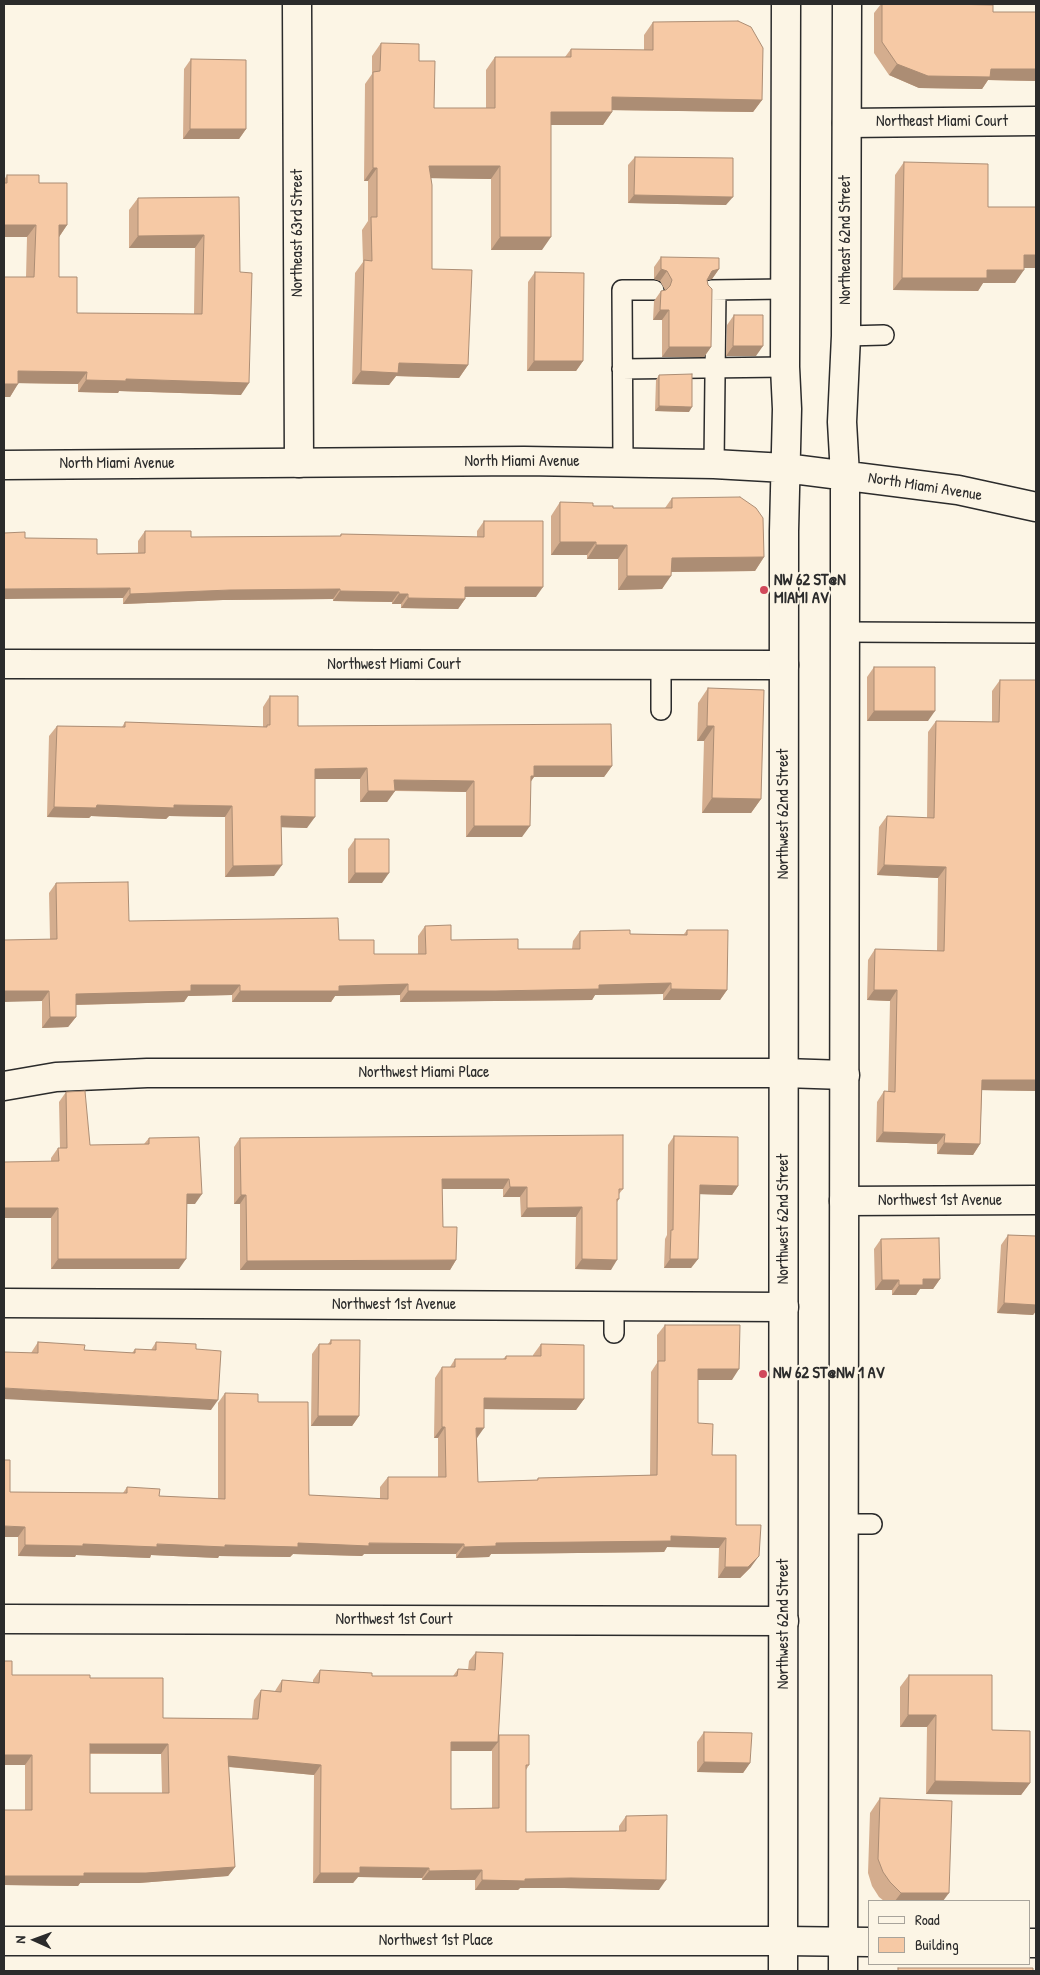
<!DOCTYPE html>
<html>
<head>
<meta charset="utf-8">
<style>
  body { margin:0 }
  #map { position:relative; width:1040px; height:1975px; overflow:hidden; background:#fcf5e5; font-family:"Patrick Hand",sans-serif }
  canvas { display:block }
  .frame { position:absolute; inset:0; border:5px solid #2b2b2b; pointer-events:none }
  .legend { position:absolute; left:868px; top:1900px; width:162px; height:65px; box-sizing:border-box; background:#fcf5e5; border:1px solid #a8a49b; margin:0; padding:6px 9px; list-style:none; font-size:15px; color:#2b2b2b }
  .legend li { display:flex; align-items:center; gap:10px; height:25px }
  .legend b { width:25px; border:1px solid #a8a49b }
  .north { position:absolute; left:10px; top:1915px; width:50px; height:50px; -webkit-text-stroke:4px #fcf5e5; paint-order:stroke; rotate:272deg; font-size:14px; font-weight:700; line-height:20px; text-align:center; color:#2b2b2b }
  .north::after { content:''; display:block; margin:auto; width:18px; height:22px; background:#2b2b2b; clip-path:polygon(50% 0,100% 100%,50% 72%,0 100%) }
</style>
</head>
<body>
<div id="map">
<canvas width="1040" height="1975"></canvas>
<div class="frame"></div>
<ul class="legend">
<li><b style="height:6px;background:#fcf5e5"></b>Road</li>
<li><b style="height:14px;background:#f6c9a5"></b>Building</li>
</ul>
<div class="north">N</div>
</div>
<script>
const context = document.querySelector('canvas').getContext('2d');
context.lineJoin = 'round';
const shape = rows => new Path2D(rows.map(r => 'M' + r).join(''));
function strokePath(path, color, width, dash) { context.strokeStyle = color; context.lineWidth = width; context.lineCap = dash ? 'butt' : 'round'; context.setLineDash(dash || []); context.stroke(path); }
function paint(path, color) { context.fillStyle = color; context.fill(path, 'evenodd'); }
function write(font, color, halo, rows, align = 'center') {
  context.font = font + ' "Patrick Hand",sans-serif'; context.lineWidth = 4; context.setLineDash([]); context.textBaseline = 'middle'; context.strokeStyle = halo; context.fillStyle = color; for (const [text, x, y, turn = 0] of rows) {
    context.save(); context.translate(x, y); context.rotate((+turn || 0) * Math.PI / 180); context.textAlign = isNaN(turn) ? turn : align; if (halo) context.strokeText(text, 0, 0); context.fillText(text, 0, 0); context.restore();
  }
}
const service = shape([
  [711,290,785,289],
  [846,336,884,335],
  [622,369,785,367],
  [623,462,622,290,654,290],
  [714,464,716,290],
  [845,632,1036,633],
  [661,665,661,710],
  [614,1306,614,1333],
  [844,1524,872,1524]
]);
const minor = shape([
  [297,4,299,463],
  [847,123,1036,121],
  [4,664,784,665],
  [4,1086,56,1077,147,1073,784,1073,845,1075],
  [844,1201,1036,1200],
  [4,1303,784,1307],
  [4,1619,784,1621],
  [4,1941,784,1941,869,1942],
  [1029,1943,1036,1943]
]);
const secondary = shape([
  [4,465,524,461,714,464,785,468,958,490,1036,507],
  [783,1971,784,531,787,409,785,367,786,4],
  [843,1971,845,575,845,475,842,422,846,336,847,4]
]);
const wall = shape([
  [881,4,946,4,993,12,1036,12,1036,81,988,80,982,89,919,88,889,75,874,53,874,13],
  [653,22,762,100,753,112,612,110,612,112,603,125,551,125,542,250,491,250,491,179,431,178,432,269,468,365,459,378,396,376,389,385,352,384,355,273,363,262,362,230,368,221,368,181,364,181,365,84,372,74,372,56,381,43,419,61,434,108,486,108,486,70,495,57,565,57,571,49,644,50,644,35],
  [191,59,246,129,239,139,183,139,184,69],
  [635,157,726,205,628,203,628,165],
  [904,162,988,207,1024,268,1015,283,983,283,978,291,893,290,895,175],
  [7,175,39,183,67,225,59,237,59,277,77,313,194,314,195,248,129,248,129,210,138,198,239,197,241,395,119,391,118,393,78,392,78,384,18,383,10,397,4,397,4,277,26,277,27,237,4,237,4,180],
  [661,257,719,269,712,279,707,280,711,347,704,357,662,357,662,320,653,320,654,301,661,291,665,290,660,281,654,279,654,267],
  [535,272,583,361,576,371,527,371,528,282],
  [734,315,756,356,726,356,727,325],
  [659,375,689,412,655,411,656,380],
  [672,498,764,557,755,571,671,572,662,589,618,590,618,559,587,559,587,555,551,555,551,516,560,502,613,508,665,508],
  [484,521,536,597,465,597,465,599,458,609,401,608,401,604,392,604,392,602,333,601,333,599,223,600,123,604,123,598,25,538,97,554,138,553,138,541,145,531,191,537,340,536,341,534,477,537,477,531],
  [874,667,928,721,867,721,867,677],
  [1000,680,1036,680,1036,1091,982,1090,980,1144,973,1155,937,1154,937,1144,876,1142,877,1102,884,1091,888,1092,890,1001,867,1000,868,960,875,949,937,951,938,878,877,875,879,827,887,816,927,818,928,732,936,721,992,722,992,691],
  [708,688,761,799,751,813,702,813,704,741,697,741,698,703],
  [270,696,298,726,612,766,604,777,534,777,530,782,522,837,466,837,466,792,395,791,387,802,360,802,360,779,315,779,307,828,281,827,274,876,225,877,225,817,169,816,166,819,91,816,89,818,47,817,49,736,57,726,122,727,125,722,263,727,263,707],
  [355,839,382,883,348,883,348,849],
  [56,883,129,921,339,940,374,954,418,954,418,936,425,926,451,940,518,949,572,949,573,941,580,931,630,934,684,934,687,930,727,990,720,1000,663,1000,663,994,595,995,592,1000,488,1001,400,1002,400,995,335,996,331,1002,232,1002,232,995,188,996,184,1002,76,1005,76,1017,68,1027,42,1028,42,1001,50,939,49,893],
  [66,1092,90,1145,144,1144,149,1138,195,1204,187,1204,179,1269,51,1269,51,1158,58,1148,60,1148,59,1102],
  [674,1136,738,1186,732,1195,700,1194,698,1259,691,1268,664,1268,665,1239,667,1235,668,1145],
  [240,1138,623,1189,619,1194,619,1199,617,1202,611,1270,575,1269,576,1217,521,1217,520,1197,503,1197,503,1189,442,1189,443,1227,456,1260,450,1270,240,1270,240,1204,234,1204,234,1147],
  [1008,1235,1036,1236,1036,1311,1033,1315,997,1313,1001,1245],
  [881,1239,940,1279,933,1289,920,1289,916,1295,892,1295,892,1290,875,1290,874,1249],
  [665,1325,732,1380,698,1380,698,1423,712,1455,751,1567,740,1578,718,1578,719,1548,667,1547,664,1552,491,1554,489,1557,456,1558,456,1554,364,1554,362,1556,293,1554,290,1557,219,1556,218,1558,151,1555,150,1558,76,1555,75,1557,18,1556,18,1537,10,1492,123,1493,127,1487,159,1496,218,1499,218,1403,225,1393,258,1402,309,1495,380,1499,380,1487,388,1477,438,1477,438,1438,434,1438,435,1378,442,1367,450,1367,455,1359,503,1359,506,1356,533,1356,533,1355,541,1344,584,1399,576,1410,484,1409,477,1438,478,1482,537,1480,538,1478,650,1475,651,1372,657,1363,657,1335],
  [331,1340,359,1416,352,1426,311,1426,312,1354,319,1344,328,1344],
  [38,1342,84,1350,132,1353,135,1349,151,1350,156,1342,196,1349,211,1410,31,1353],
  [476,1652,499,1735,529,1765,526,1770,526,1832,619,1831,619,1826,626,1816,659,1890,564,1888,520,1888,518,1890,475,1890,475,1880,422,1880,422,1878,358,1877,353,1883,313,1883,314,1775,228,1767,235,1867,228,1876,139,1883,80,1883,78,1886,4,1885,4,1810,25,1810,25,1765,4,1765,4,1661,12,1675,90,1678,163,1718,252,1719,254,1700,261,1690,275,1691,282,1680,313,1683,313,1680,320,1670,372,1676,453,1676,458,1669,468,1670,469,1661],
  [451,1751,492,1751,492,1808,451,1809],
  [90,1754,161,1754,162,1793,90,1793],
  [909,1675,1030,1783,1021,1795,926,1794,927,1727,900,1727,900,1687],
  [704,1732,750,1763,743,1773,697,1772,697,1742],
  [880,1798,943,1901,884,1901,879,1897,872,1886,868,1873,870,1813]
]);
const shadedWall = shape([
  [897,64,991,69,1036,69,1036,81,988,80,982,89,919,88,889,75],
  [612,97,762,100,753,112,603,110],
  [551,112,612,112,603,125,542,125],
  [190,129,246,129,239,139,183,139],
  [429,166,500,166,491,179,420,178],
  [373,168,377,168,368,181,364,181],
  [634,195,733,197,726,205,628,203],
  [4,225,36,225,27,237,4,237],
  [59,225,67,225,59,237],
  [204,235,195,248,129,248,138,236],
  [500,237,551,237,542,250,491,250],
  [1024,255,1036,255,1036,268,1015,268],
  [661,269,667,271,660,281,654,279],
  [719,269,712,279,705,281,712,271],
  [987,270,1024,270,1015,283,983,283,978,291,893,290,902,278],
  [660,310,669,310,662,320,653,320],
  [733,346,763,346,756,356,726,356],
  [669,347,711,347,704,357,662,357],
  [534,361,583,361,576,371,527,371],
  [399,363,468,365,459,378,396,376,389,385,352,384,361,371],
  [18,371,87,372,78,384,10,383],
  [126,379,249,383,241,395,119,391,118,393,78,392,86,380],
  [4,384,18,384,10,397,4,397],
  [659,406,692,407,689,412,655,411],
  [560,542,596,542,587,555,551,555],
  [596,545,627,545,618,559,587,559],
  [764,557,755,571,663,572,672,558],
  [627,576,671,576,662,589,618,590],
  [465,587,543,587,536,597,458,597],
  [130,588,123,598,4,599,4,589],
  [340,589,333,599,223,600,123,604,130,594,230,590],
  [340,591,399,592,392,602,333,601],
  [399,594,408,594,401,604,392,604],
  [408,598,465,599,458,609,401,608],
  [874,711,935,711,928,721,867,721],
  [707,726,714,726,704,741,697,741],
  [534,766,612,766,604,777,534,777,527,787],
  [367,768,360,779,307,779,315,769],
  [394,780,474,781,466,792,387,790],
  [368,791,395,791,387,802,360,802],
  [712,798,761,799,751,813,702,813],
  [97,805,174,805,232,806,225,817,169,816,166,819,91,816,89,818,47,817,54,807],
  [281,816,315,817,307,828,274,827],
  [474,826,530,826,522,837,466,837],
  [282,865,274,876,225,877,233,866],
  [884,865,946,867,938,878,877,875],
  [355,873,389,873,382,883,348,883],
  [671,983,663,994,595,995,592,1000,400,1002,408,991,599,985],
  [408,984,400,995,335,996,331,1002,232,1002,240,991,339,986],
  [191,985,240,985,232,995,188,996,184,1002,68,1005,76,994],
  [671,989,727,990,720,1000,663,1000],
  [874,990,897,990,890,1001,867,1000],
  [4,991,49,991,42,1001,4,1002],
  [50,1017,76,1017,68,1027,42,1028],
  [982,1080,1036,1080,1036,1091,975,1090],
  [883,1132,945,1134,937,1144,876,1142],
  [944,1143,980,1144,973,1155,937,1154],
  [442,1179,509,1179,503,1189,436,1189],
  [700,1185,738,1186,732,1195,694,1194],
  [510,1187,527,1187,520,1197,503,1197],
  [187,1194,202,1194,195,1204,180,1204],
  [241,1195,246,1195,240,1204,234,1204],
  [582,1207,576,1217,521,1217,527,1208],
  [4,1208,58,1208,51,1218,4,1218],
  [58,1259,186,1259,179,1269,51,1269],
  [582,1259,617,1260,611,1270,575,1269],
  [670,1259,698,1259,691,1268,664,1268],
  [456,1260,450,1270,240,1270,247,1261],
  [923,1279,940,1279,933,1289,920,1289,916,1295,892,1295,899,1285],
  [882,1280,899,1280,892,1290,875,1290],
  [1004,1303,1036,1305,1036,1311,1033,1315,997,1313],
  [698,1369,739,1369,732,1380,691,1380],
  [4,1388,218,1400,211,1410,4,1399],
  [484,1398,584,1399,576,1410,477,1409],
  [318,1416,359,1416,352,1426,311,1426],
  [442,1427,445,1427,438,1438,434,1438],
  [476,1428,484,1428,477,1438],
  [4,1526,25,1527,18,1537,4,1537],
  [671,1536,726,1538,719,1548,667,1547,664,1552,491,1554,489,1557,456,1558,464,1547,496,1543],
  [298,1543,464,1544,456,1554,364,1554,362,1556,293,1554,290,1557,219,1556,218,1558,151,1555,150,1558,76,1555,75,1557,18,1556,25,1545,83,1544,225,1545],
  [759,1556,751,1567,740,1578,718,1578,725,1567],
  [908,1715,936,1715,927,1727,900,1727],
  [451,1742,498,1742,491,1751,444,1751],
  [90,1744,168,1744,161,1754,83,1753],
  [4,1755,32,1755,25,1765,4,1765],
  [228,1756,321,1765,314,1775,221,1766],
  [704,1762,750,1763,743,1773,697,1772],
  [935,1781,1030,1783,1021,1795,926,1794],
  [235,1867,228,1876,139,1883,80,1883,78,1886,4,1885,4,1876],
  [360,1867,429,1868,422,1878,358,1877,353,1883,313,1883,320,1873],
  [482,1870,475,1880,422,1880,429,1871],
  [571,1878,666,1880,659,1890,564,1888,520,1888,518,1890,475,1890,482,1880],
  [901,1893,949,1893,943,1901,895,1901]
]);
const building = shape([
  [882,4,946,4,993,5,993,12,1036,12,1036,69,991,69,990,77,928,76,897,64,882,42,882,4],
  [738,21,751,27,763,48,762,100,612,97,612,112,551,112,551,237,500,237,500,166,429,166,432,185,432,269,472,270,468,365,399,363,398,373,361,371,364,260,372,261,371,217,377,217,377,168,373,168,373,72,380,71,381,43,419,44,419,61,435,61,434,108,495,108,495,57,571,57,571,49,653,50,653,22,738,21],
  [191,59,246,60,246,129,190,129,191,59],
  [635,157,733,158,733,197,634,195,635,157],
  [904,162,988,164,988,207,1036,207,1036,255,1024,255,1024,270,987,270,987,278,902,278,904,162],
  [7,175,39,175,39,183,67,183,67,225,59,225,59,277,77,277,77,313,202,314,204,235,138,236,138,198,239,197,240,272,252,273,249,383,126,379,126,381,86,380,87,372,18,371,18,384,4,384,4,277,34,277,36,225,4,225,4,183,7,183,7,175],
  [661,257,719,258,719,269,712,271,707,280,708,285,712,289,711,347,669,347,669,310,660,310,661,291,666,290,670,286,672,280,667,271,661,269,661,257],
  [535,272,584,273,583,361,534,361,535,272],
  [734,315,763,315,763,346,733,346,734,315],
  [692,374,692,407,659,406,659,375,692,374],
  [740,497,756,508,763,518,764,557,672,558,671,576,627,576,627,545,596,545,596,542,560,542,560,502,593,503,593,506,613,506,613,508,672,508,672,498,740,497],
  [484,521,543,521,543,587,465,587,465,599,408,598,408,594,399,594,399,592,340,591,340,589,230,590,130,594,130,588,4,589,4,533,25,532,25,538,97,539,97,554,145,553,145,531,191,531,191,537,341,536,341,534,484,537,484,521],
  [874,667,935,667,935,711,874,711,874,667],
  [1000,680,1036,680,1036,1080,982,1080,980,1144,944,1143,945,1134,883,1132,884,1091,895,1092,897,990,874,990,875,949,944,951,946,867,884,865,887,816,934,818,936,721,999,722,1000,680],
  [708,688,764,690,761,799,712,798,714,726,707,726,708,688],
  [270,696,298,696,298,726,611,724,612,766,534,766,534,776,531,776,530,826,474,826,474,781,394,780,395,791,368,791,367,768,315,769,315,817,281,816,282,865,233,866,232,806,174,805,174,808,97,805,96,808,54,807,57,726,125,727,125,722,267,727,267,725,270,725,270,696],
  [355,839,389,839,389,873,355,873,355,839],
  [128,882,129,921,338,918,339,940,374,940,374,954,426,954,425,926,451,925,451,940,518,939,518,949,580,949,580,931,630,930,630,934,687,935,687,930,728,930,727,990,671,989,671,983,599,985,599,989,496,991,408,991,408,984,339,986,339,991,240,991,240,985,191,985,191,991,76,994,76,1017,50,1017,49,991,4,991,4,940,57,939,56,883,128,882],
  [85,1091,90,1145,149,1144,149,1138,199,1137,202,1194,187,1194,186,1259,58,1259,58,1208,4,1208,4,1162,59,1161,58,1148,67,1148,66,1092,85,1091],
  [623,1135,623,1189,619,1189,619,1199,617,1199,617,1260,582,1259,582,1207,527,1208,527,1187,510,1187,509,1179,442,1179,443,1227,457,1227,456,1260,247,1261,246,1195,241,1195,240,1138,623,1135],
  [674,1136,738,1137,738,1186,700,1185,698,1259,670,1259,671,1230,673,1230,674,1136],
  [1008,1235,1036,1236,1036,1305,1004,1303,1008,1235],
  [939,1238,940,1279,923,1279,923,1285,899,1285,899,1280,882,1280,881,1239,939,1238],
  [665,1325,740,1325,739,1369,698,1369,698,1423,713,1424,712,1455,736,1455,736,1525,761,1525,759,1556,748,1567,725,1567,726,1538,671,1536,671,1541,496,1543,496,1546,464,1547,464,1544,369,1543,369,1546,298,1543,298,1547,225,1545,225,1547,157,1544,157,1547,83,1544,83,1546,25,1545,25,1527,4,1526,4,1460,10,1460,10,1492,127,1493,127,1487,160,1489,159,1496,225,1499,225,1393,258,1394,258,1402,308,1402,309,1495,388,1499,388,1477,446,1477,445,1427,442,1427,442,1367,455,1367,455,1359,506,1359,506,1356,541,1356,541,1344,584,1345,584,1399,484,1398,484,1428,476,1428,478,1482,538,1480,538,1478,657,1475,658,1361,665,1361,665,1325],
  [331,1340,360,1340,359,1416,318,1416,319,1344,331,1344,331,1340],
  [38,1342,85,1345,84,1350,135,1353,135,1349,156,1350,156,1342,196,1344,196,1349,221,1351,218,1400,4,1388,4,1352,38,1353,38,1342],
  [476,1652,503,1653,498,1742,451,1742,451,1809,499,1808,499,1735,529,1735,529,1765,526,1765,526,1832,626,1831,626,1816,667,1815,666,1880,571,1878,525,1879,525,1881,482,1880,482,1870,429,1871,429,1868,360,1867,360,1873,320,1873,321,1765,228,1756,235,1867,146,1873,84,1873,84,1876,4,1876,4,1883,4,1810,32,1810,32,1755,4,1755,4,1661,12,1661,12,1675,90,1675,90,1678,163,1678,163,1718,258,1719,261,1690,281,1692,282,1680,319,1683,320,1670,372,1673,372,1676,457,1676,458,1669,475,1670,476,1652],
  [90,1744,168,1744,169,1793,90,1793,90,1744],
  [909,1675,992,1675,992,1730,1030,1731,1030,1783,935,1781,936,1715,908,1715,909,1675],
  [704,1732,752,1733,750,1763,704,1762,704,1732],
  [880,1798,952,1801,949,1893,901,1893,890,1882,883,1872,878,1859,880,1798],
  [898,1968,1033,1968,1033,1971,898,1971,898,1968]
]);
const markers = [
  [764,590,5,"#d1495b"],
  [763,1374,5,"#d1495b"]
];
const streetNames = [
  ["Northeast Miami Court",942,122],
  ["Northeast 63rd Street",298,233,-90],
  ["Northeast 62nd Street",846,240,-90],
  ["North Miami Avenue",522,462],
  ["North Miami Avenue",117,464],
  ["North Miami Avenue",925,487,9],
  ["Northwest Miami Court",394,665],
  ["Northwest 62nd Street",784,814,-90],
  ["Northwest Miami Place",424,1073],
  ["Northwest 1st Avenue",940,1201],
  ["Northwest 62nd Street",784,1219,-90],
  ["Northwest 1st Avenue",394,1305],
  ["Northwest 1st Court",394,1620],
  ["Northwest 62nd Street",784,1624,-90],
  ["Northwest 1st Place",436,1941]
];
const poiNames = [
  ["NW 62 ST@N",774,581],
  ["MIAMI AV",774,599],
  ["NW 62 ST@NW 1 AV",773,1374]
];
strokePath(service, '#2b2b2b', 22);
strokePath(minor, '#2b2b2b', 31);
strokePath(secondary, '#2b2b2b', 31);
strokePath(service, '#fcf5e5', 19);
strokePath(minor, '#fcf5e5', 28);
strokePath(secondary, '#fcf5e5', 28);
paint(wall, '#d4ad8e');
paint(shadedWall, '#ac8d74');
paint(building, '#f6c9a5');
strokePath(building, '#ac8d74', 1);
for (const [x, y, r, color] of markers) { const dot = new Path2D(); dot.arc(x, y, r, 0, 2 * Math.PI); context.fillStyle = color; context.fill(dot); strokePath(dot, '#fcf5e5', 2); }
write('16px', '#2b2b2b', '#fcf5e5', streetNames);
write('bold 16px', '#2b2b2b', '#fcf5e5', poiNames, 'left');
</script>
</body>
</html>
